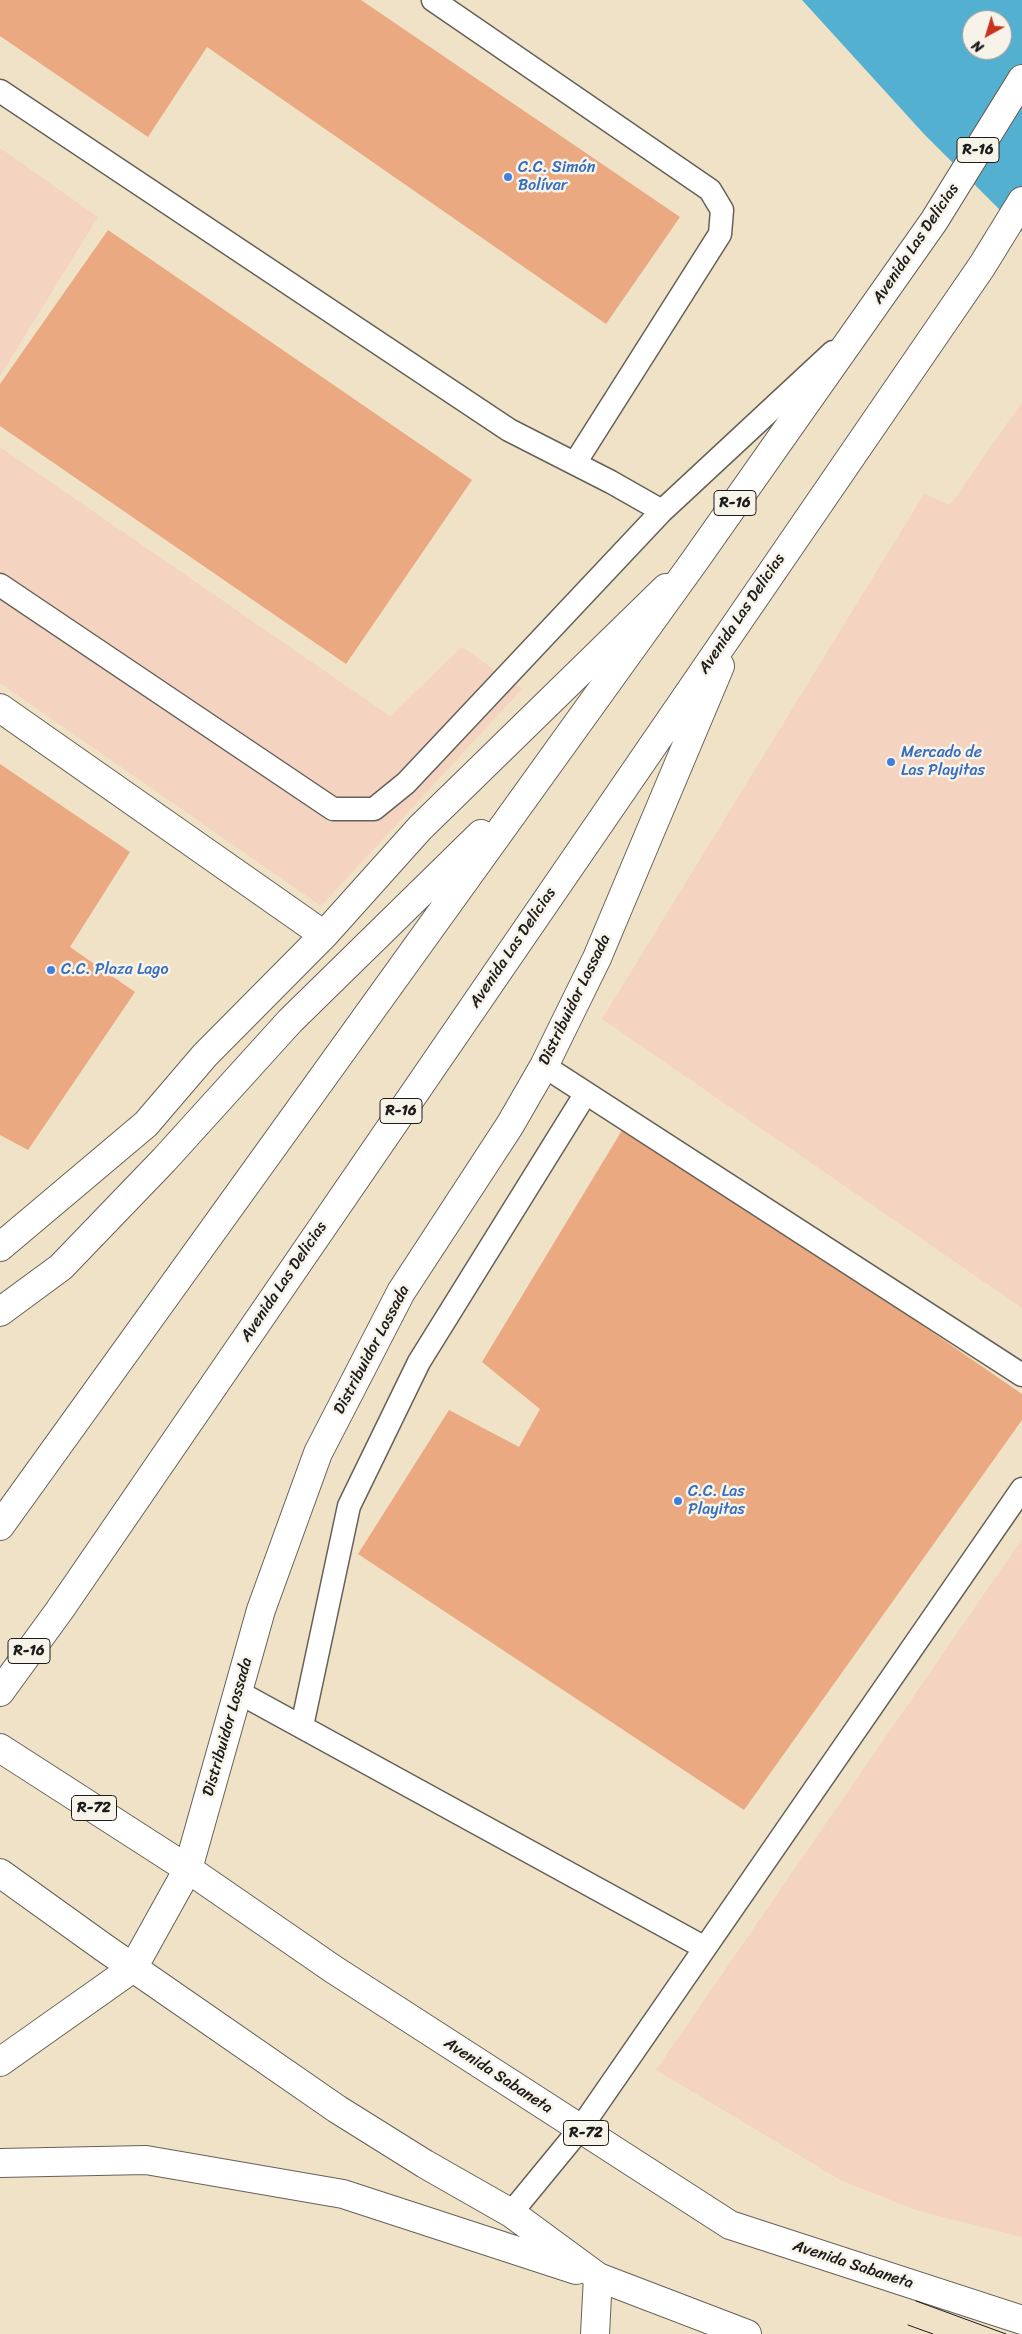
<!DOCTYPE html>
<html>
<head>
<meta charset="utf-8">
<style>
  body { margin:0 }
  #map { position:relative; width:1022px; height:2334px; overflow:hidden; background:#f0e2c6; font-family:Sriracha,sans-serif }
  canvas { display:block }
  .north { position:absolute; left:962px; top:10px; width:50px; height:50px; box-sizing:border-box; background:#f7f3e8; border:1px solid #9f9d96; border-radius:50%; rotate:219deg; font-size:14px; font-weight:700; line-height:20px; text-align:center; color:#1c1c1c }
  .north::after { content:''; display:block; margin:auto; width:18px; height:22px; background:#c8321e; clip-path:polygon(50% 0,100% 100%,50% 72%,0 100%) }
</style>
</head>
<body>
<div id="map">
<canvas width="1022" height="2334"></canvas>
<div class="north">N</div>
</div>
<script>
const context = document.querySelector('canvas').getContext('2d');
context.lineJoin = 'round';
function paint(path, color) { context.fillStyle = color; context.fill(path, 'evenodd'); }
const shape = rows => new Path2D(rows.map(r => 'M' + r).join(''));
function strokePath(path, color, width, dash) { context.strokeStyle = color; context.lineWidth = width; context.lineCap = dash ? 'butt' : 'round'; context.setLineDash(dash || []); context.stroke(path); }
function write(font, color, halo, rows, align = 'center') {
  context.font = font + ' Sriracha,sans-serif'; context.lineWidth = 5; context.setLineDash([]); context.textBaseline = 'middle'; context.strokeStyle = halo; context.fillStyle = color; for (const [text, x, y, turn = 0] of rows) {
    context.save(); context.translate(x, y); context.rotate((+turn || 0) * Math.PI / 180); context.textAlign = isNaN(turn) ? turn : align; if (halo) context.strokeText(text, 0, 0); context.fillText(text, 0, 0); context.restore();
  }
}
const built = shape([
  [0,148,98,217,0,376],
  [1022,402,1022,1308,602,1019,924,494,950,505],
  [0,447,390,716,462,647,522,689,321,906,0,683],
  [1022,1539,1022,2237,919,2211,842,2181,656,2070]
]);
const water = shape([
  [802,0,1022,0,1022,232,924,134],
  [972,20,1002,20,1002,50,972,50]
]);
const building = shape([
  [0,0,361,0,680,217,606,324,207,47,148,137,0,36],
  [108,230,472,480,346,664,0,426,0,384],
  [0,764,130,852,70,947,135,992,28,1150,0,1135],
  [627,1122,1022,1394,1022,1420,744,1810,358,1554,449,1410,519,1447,540,1409,482,1362]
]);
const lane = shape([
  [433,0,710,190,722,210,720,234,575,463],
  [0,91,509,430,611,482,662,511,833,352],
  [0,585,333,809,374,809,406,783,662,511],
  [544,1066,1022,1375],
  [238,1692,705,1948],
  [302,1726,349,1506,419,1362,586,1093],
  [511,2213,580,2129,1022,1489]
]);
const street = shape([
  [0,708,324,935],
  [0,1247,146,1124,205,1055,324,935,420,828,666,588],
  [595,2334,598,2277]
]);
const primary = shape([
  [0,1312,61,1267,164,1160,290,1021,481,834],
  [0,1526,696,559,934,221,1022,79],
  [0,1692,59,1611,982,266,1022,201],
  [0,1748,188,1869,333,1969,730,2225,1022,2320],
  [0,1873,103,1947,337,2109,425,2164,511,2213,598,2277,747,2334],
  [0,2062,133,1968,188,1869,261,1610,318,1453,401,1292,510,1125,544,1066,597,958,720,666],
  [0,2163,146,2160,343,2194,576,2270]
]);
const tram = shape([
  [916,2301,1006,2334],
  [908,2325,933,2334]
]);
const markers = [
  [508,177,5,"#3f7fe0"],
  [891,762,5,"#3f7fe0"],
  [51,970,5,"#3f7fe0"],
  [678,1501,5,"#3f7fe0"]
];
const shields = [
  [978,150,42],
  [735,503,42],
  [401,1111,42],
  [29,1651,42],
  [94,1808,45],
  [586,2133,45]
];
const shieldNames = [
  ["R-16",978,150],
  ["R-16",735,503],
  ["R-16",401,1111],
  ["R-16",29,1651],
  ["R-72",94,1808],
  ["R-72",586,2133]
];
const shopNames = [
  ["C.C. Simón",518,168],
  ["Bolívar",518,186],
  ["Mercado de",901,753],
  ["Las Playitas",901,771],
  ["C.C. Plaza Lago",61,970],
  ["C.C. Las",688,1492],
  ["Playitas",688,1510]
];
const streetNames = [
  ["Avenida Las Delicias",916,244,-56],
  ["Avenida Las Delicias",742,614,-56],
  ["Avenida Las Delicias",513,948,-56],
  ["Distribuidor Lossada",575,1000,-64],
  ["Avenida Las Delicias",284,1282,-56],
  ["Distribuidor Lossada",372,1350,-62],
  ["Distribuidor Lossada",228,1727,-74],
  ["Avenida Sabaneta",498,2076,33],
  ["Avenida Sabaneta",853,2265,18]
];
paint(built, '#f4d3c0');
paint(water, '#53b0d1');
paint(building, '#eaa980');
strokePath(lane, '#666158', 25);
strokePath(street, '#666158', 30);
strokePath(primary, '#666158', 30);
strokePath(lane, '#fff', 22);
strokePath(street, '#fff', 28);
strokePath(primary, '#fff', 28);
strokePath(tram, '#1c1c1c', 1);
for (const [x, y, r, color] of markers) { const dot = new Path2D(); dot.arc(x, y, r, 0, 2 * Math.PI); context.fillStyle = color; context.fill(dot); strokePath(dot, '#f7f3e8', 2); }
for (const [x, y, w] of shields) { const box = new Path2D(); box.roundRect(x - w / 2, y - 12.5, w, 25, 4); context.fillStyle = '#f7f3e8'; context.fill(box); strokePath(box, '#1c1c1c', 1); }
write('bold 15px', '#1c1c1c', null, shieldNames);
write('16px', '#366cbe', '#f7f3e8', shopNames, 'left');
write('16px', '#1c1c1c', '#f7f3e8', streetNames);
</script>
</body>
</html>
